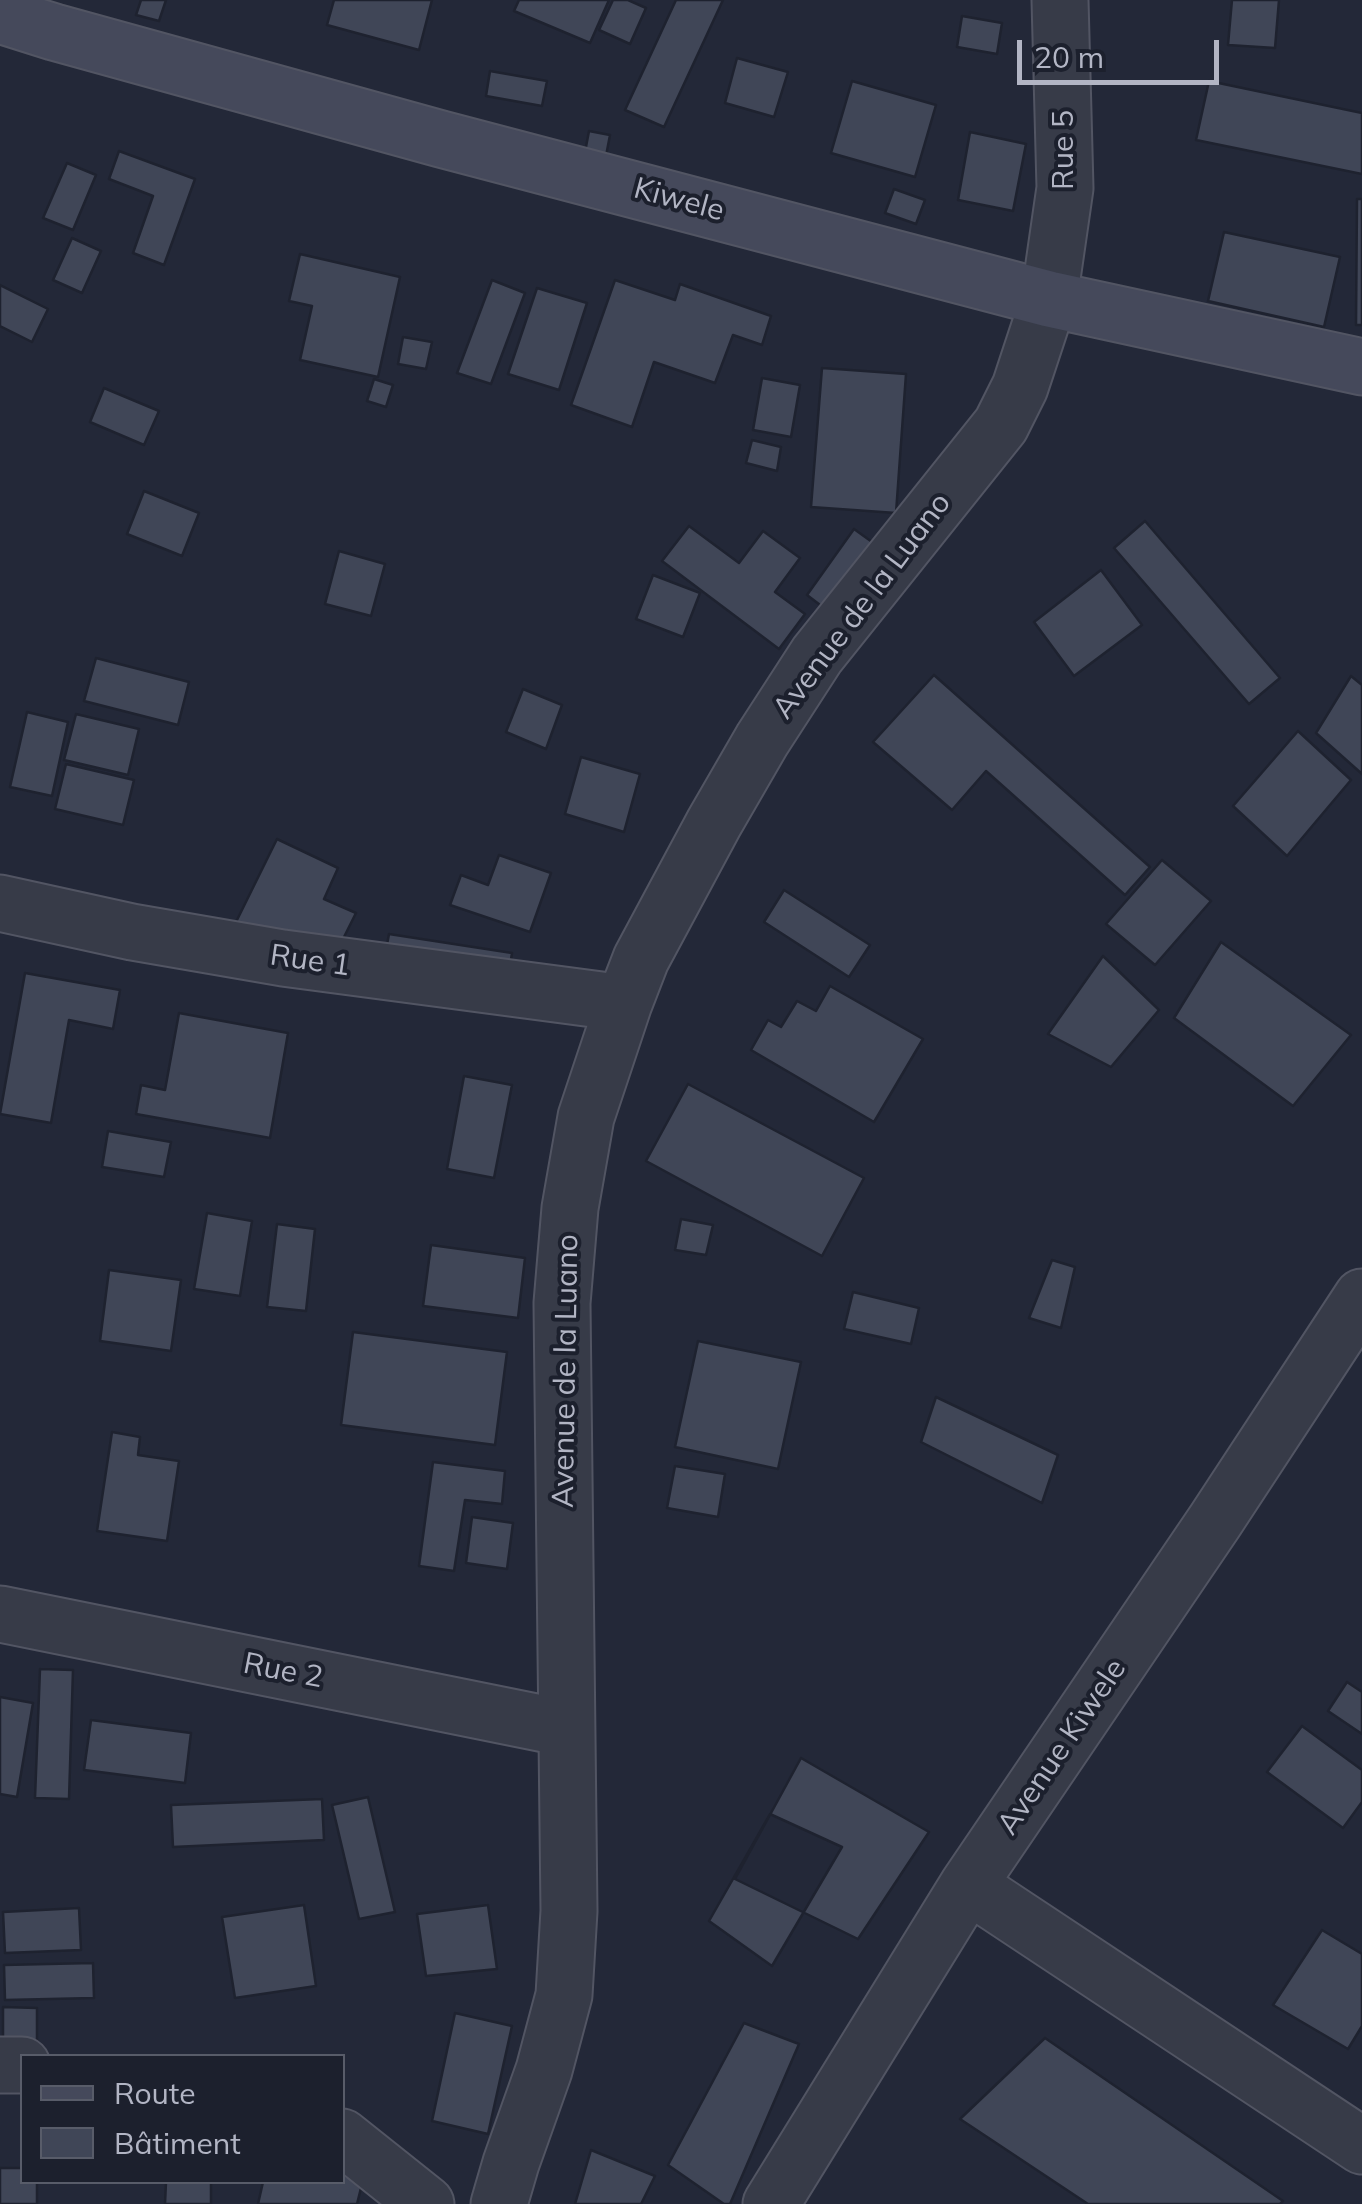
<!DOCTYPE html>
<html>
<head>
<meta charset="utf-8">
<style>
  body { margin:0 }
  #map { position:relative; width:1362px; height:2204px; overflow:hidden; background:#232838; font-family:Mulish,sans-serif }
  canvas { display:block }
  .legend { position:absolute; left:20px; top:2054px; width:325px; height:130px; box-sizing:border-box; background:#1c202d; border:2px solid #585c69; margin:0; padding:12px 18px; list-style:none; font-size:30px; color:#b2b5c4 }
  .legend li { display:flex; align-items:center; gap:20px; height:50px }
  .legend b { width:50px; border:2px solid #585c69 }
  .scale { position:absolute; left:1017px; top:40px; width:202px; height:45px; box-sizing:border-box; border:5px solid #b2b5c4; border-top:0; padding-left:12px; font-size:30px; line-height:35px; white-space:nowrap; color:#b2b5c4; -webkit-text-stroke:8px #1c202d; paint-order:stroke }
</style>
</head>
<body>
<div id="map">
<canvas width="1362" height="2204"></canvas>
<ul class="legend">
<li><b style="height:12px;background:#45495b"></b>Route</li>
<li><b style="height:28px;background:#404657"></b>Bâtiment</li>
</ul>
<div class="scale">20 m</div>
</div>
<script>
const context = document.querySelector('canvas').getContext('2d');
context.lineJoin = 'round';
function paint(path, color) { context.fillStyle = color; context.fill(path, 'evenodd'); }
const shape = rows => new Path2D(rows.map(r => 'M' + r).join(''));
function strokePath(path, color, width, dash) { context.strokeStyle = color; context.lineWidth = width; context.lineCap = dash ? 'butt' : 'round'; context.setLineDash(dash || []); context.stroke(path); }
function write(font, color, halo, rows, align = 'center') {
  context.font = font + ' Mulish,sans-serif'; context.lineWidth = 8; context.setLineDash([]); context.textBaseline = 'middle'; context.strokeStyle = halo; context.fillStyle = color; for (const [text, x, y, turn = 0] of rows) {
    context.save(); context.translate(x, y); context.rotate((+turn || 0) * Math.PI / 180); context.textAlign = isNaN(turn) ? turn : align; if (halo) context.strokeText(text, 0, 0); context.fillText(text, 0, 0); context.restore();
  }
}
const building = shape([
  [141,0,166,0,159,21,136,15,141,0],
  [334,0,432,0,419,50,327,25,334,0],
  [519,0,609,0,590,43,514,11,519,0],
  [613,0,628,0,646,8,630,44,599,30,613,0],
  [676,0,723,0,664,127,625,110,676,0],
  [1232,0,1279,0,1275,48,1228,45,1232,0],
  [962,16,1002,23,997,54,957,47,962,16],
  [737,58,788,72,774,117,725,103,737,58],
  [490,71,547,81,542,106,486,96,490,71],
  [852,81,936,105,915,177,831,153,852,81],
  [1209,81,1362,113,1362,174,1196,140,1209,81],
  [589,131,610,135,606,156,585,152,589,131],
  [970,132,1026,144,1013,211,958,200,970,132],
  [119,151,195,179,164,265,133,253,153,196,109,179,119,151],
  [67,163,96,175,73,230,43,218,67,163],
  [894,189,925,200,916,224,885,213,894,189],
  [1357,199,1362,199,1362,325,1356,325,1357,199],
  [1224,232,1340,257,1324,327,1208,301,1224,232],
  [72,238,101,251,82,293,53,280,72,238],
  [300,254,400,277,378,377,300,360,312,306,289,301,300,254],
  [492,280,525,293,491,384,457,373,492,280],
  [615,280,675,300,680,284,771,316,762,345,733,335,715,383,654,362,632,427,571,405,615,280],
  [0,285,48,309,32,342,0,326,0,285],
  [537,288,587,303,559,390,508,374,537,288],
  [403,337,432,342,426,369,398,364,403,337],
  [822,368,906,374,896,513,811,507,822,368],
  [762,378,800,385,791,437,753,430,762,378],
  [374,379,393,385,386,407,367,401,374,379],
  [104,388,159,411,144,445,90,422,104,388],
  [752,440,781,447,777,471,746,463,752,440],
  [144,491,199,513,182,556,127,534,144,491],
  [1145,521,1280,678,1249,704,1114,548,1145,521],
  [689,526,739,563,763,531,800,558,775,592,805,614,779,649,662,561,689,526],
  [854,529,879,547,832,614,807,595,854,529],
  [339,551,385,564,371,616,325,604,339,551],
  [1101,570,1142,625,1074,676,1034,622,1101,570],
  [653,575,700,593,683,637,636,619,653,575],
  [96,658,189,682,178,725,84,701,96,658],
  [934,675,1150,867,1125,895,986,771,952,810,873,742,934,675],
  [1351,676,1362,685,1362,774,1316,733,1351,676],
  [523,689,562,705,546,749,506,732,523,689],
  [27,712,68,722,52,796,10,787,27,712],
  [76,714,139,729,128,775,64,760,76,714],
  [1298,731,1351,780,1287,856,1233,806,1298,731],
  [581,757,640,774,624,832,565,814,581,757],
  [66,764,134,780,123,825,55,809,66,764],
  [277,839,338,868,324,899,356,913,334,957,304,954,236,922,277,839],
  [499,855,551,873,530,932,450,905,461,875,488,885,499,855],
  [1162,860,1211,901,1155,965,1106,924,1162,860],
  [784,890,870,945,849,977,764,922,784,890],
  [389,934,512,953,507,986,383,966,389,934],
  [1221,942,1351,1035,1293,1106,1174,1018,1221,942],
  [1103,956,1159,1010,1111,1067,1048,1034,1103,956],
  [25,973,120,990,113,1029,69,1020,51,1123,0,1114,25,973],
  [830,986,923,1039,874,1122,751,1050,768,1020,781,1027,797,1001,816,1011,830,986],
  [179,1013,288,1033,270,1138,136,1114,141,1085,165,1090,179,1013],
  [464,1076,512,1085,494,1178,447,1169,464,1076],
  [688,1084,864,1178,822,1256,646,1161,688,1084],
  [108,1131,171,1142,164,1177,102,1167,108,1131],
  [207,1213,252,1221,240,1296,194,1289,207,1213],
  [681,1219,713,1225,706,1255,675,1250,681,1219],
  [277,1224,315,1229,306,1311,267,1307,277,1224],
  [431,1245,525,1258,518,1318,423,1306,431,1245],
  [1052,1260,1075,1267,1061,1328,1029,1318,1052,1260],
  [109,1270,181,1280,171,1351,100,1341,109,1270],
  [853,1292,919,1308,911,1344,844,1329,853,1292],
  [353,1332,507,1352,495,1445,341,1425,353,1332],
  [698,1341,801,1362,778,1469,675,1447,698,1341],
  [936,1397,1058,1455,1042,1503,921,1442,936,1397],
  [112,1432,140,1437,138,1455,179,1461,167,1541,97,1531,112,1432],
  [433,1462,505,1471,502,1504,465,1500,454,1571,419,1566,433,1462],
  [675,1466,725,1474,718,1517,667,1508,675,1466],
  [472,1517,513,1523,507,1569,466,1563,472,1517],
  [40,1669,73,1670,69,1799,35,1798,40,1669],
  [1347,1682,1362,1692,1362,1734,1328,1711,1347,1682],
  [0,1697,33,1703,17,1797,0,1794,0,1697],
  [91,1720,191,1733,185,1783,84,1770,91,1720],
  [1302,1726,1362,1770,1362,1802,1343,1828,1267,1772,1302,1726],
  [801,1758,929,1832,858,1939,735,1879,801,1758],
  [368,1797,395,1912,359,1919,332,1805,368,1797],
  [322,1799,324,1840,173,1847,171,1805,322,1799],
  [770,1814,842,1847,772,1966,709,1921,770,1814],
  [304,1905,316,1986,235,1998,222,1917,304,1905],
  [488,1905,497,1969,426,1976,417,1914,488,1905],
  [79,1908,81,1950,5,1953,3,1912,79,1908],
  [1322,1930,1362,1954,1362,2026,1348,2049,1273,2005,1322,1930],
  [93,1963,94,1998,5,2000,4,1965,93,1963],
  [3,2007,37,2008,37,2044,3,2043,3,2007],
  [455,2013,512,2026,488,2134,432,2121,455,2013],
  [744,2023,799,2044,730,2204,724,2204,668,2165,744,2023],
  [1045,2038,1283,2201,1280,2204,1088,2204,960,2119,1045,2038],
  [591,2150,655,2176,641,2204,575,2204,591,2150],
  [0,2168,22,2168,22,2182,37,2182,37,2204,0,2204,0,2168],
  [342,2175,363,2180,357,2204,258,2204,263,2182,342,2182,342,2175],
  [166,2182,211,2182,211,2204,165,2204,166,2182]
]);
const street = shape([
  [0,903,132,932,283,958,624,1003],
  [0,1614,565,1728],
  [968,1885,1362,2146],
  [0,2065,22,2065],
  [342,2137,426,2204],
  [499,2204,511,2163,544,2070,564,1995,569,1911,562,1303,570,1208,586,1117,624,1003,641,959,714,823,762,740,817,655,1001,425,1020,387,1049,299,1065,188,1060,0],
  [771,2204,968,1885,1215,1521,1362,1297]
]);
const secondary = shape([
  [0,15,54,32,441,139,1049,299,1362,367]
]);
const streetNames = [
  ["Rue 5",1064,150,-90],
  ["Kiwele",679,200,15],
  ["Avenue de la Luano",862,606,-53],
  ["Rue 1",310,961,8],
  ["Avenue de la Luano",566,1371,-89],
  ["Rue 2",283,1671,11],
  ["Avenue Kiwele",1062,1747,-56]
];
paint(building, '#404657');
strokePath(building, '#1e222f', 2.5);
strokePath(street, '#525563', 59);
strokePath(secondary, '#525563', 59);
strokePath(street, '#373b48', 55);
strokePath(secondary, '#45495b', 55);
write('30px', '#b2b5c4', '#1c202d', streetNames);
</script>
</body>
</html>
